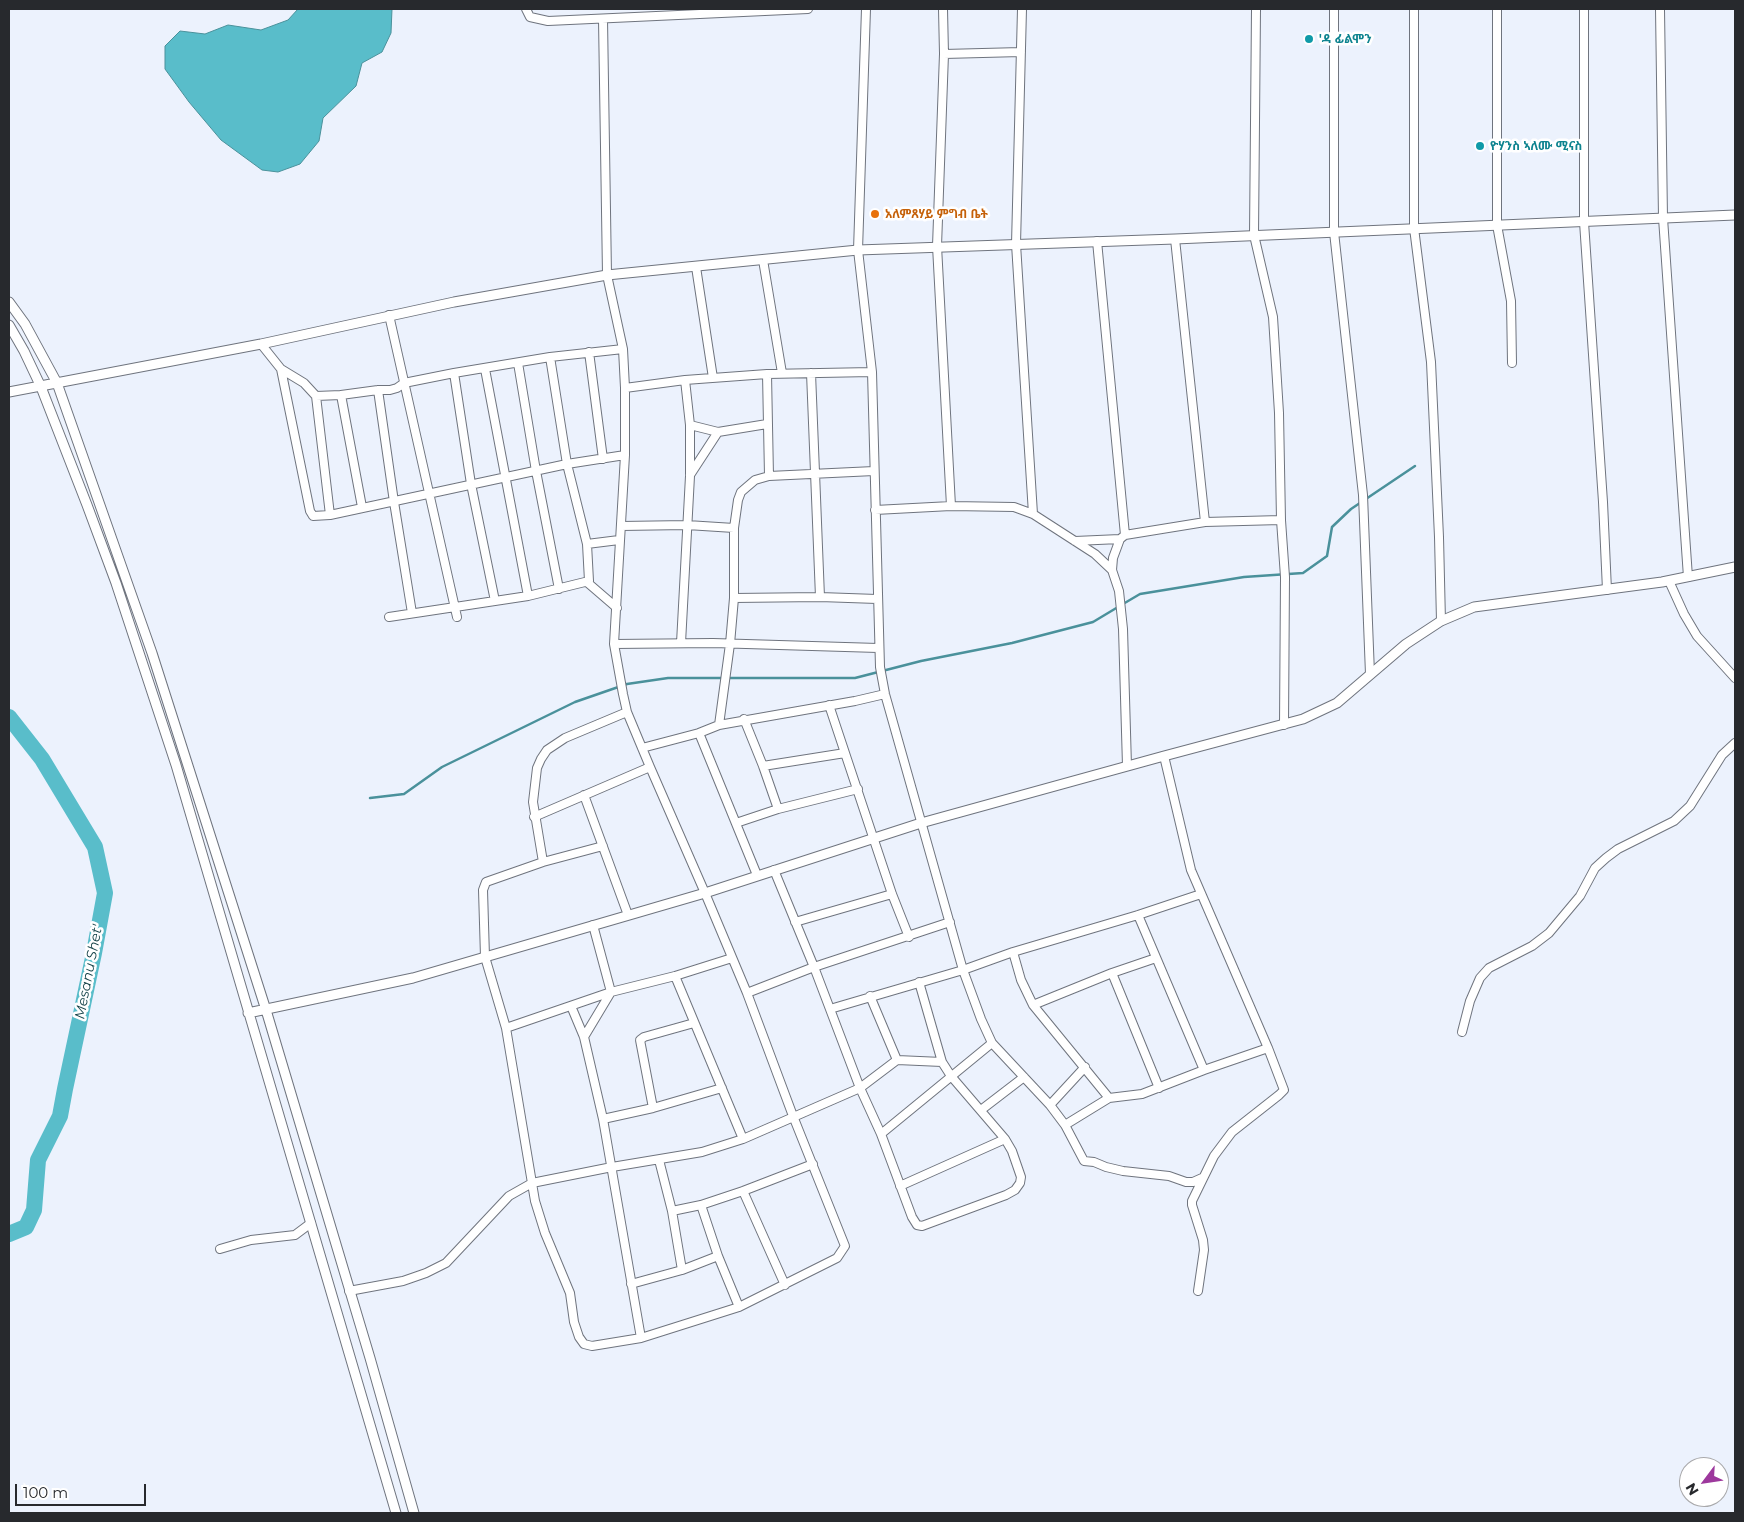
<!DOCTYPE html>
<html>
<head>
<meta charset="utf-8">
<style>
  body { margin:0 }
  #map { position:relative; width:1744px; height:1522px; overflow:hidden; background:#ecf2fd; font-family:Montserrat,sans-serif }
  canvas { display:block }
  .frame { position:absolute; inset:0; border:10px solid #27292d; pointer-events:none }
  .north { position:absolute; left:1679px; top:1457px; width:50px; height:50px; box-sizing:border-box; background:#fff; border:1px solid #a9a9ab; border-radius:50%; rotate:239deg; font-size:14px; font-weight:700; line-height:20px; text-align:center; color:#27292d }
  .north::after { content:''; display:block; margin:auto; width:18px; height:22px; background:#9d389d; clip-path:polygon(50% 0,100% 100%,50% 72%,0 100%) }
  .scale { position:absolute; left:15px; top:1484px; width:131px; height:22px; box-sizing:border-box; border:2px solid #27292d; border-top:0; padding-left:6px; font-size:15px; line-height:18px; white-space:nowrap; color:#27292d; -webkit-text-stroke:4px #fff; paint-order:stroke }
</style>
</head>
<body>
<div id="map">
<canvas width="1744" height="1522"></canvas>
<div class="frame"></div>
<div class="north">N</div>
<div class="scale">100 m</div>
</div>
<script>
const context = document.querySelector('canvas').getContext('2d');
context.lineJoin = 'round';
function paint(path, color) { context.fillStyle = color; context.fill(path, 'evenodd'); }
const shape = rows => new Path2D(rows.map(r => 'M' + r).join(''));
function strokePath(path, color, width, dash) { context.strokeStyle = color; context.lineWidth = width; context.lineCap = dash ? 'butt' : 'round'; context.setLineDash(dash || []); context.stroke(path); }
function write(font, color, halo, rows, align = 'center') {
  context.font = font + ' Montserrat,"Noto Sans Ethiopic",sans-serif'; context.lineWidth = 5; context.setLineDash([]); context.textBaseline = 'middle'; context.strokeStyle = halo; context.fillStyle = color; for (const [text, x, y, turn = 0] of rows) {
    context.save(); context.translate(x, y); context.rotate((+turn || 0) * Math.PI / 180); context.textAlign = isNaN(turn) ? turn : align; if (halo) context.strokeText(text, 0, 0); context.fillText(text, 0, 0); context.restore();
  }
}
const water = shape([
  [298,9,392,9,391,33,382,52,362,63,356,86,323,118,319,141,300,164,278,172,262,170,221,140,189,102,165,69,165,46,180,31,205,34,228,25,261,30,288,20,298,9]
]);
const stream = shape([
  [1123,604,1140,594,1244,577,1303,573,1327,556,1332,527,1351,509,1415,466],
  [370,798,404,794,442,767,575,702,627,684,668,678,855,678,921,661,1012,643,1093,622,1118,607]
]);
const river = shape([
  [9,717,42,759,95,847,105,893,94,953,65,1089,60,1116,38,1160,34,1210,26,1227,9,1234]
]);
const minor = shape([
  [526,9,530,17,548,21,808,9],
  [866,9,858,250,872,372,880,667,885,694,963,970,981,1019,992,1043,1050,1105,1065,1125,1084,1161,1094,1162,1106,1167,1123,1171,1169,1176,1186,1182,1193,1182,1202,1178],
  [943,9,944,54,937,246,951,506],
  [1022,9,1016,244,1033,514],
  [1256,9,1254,235,1273,317,1279,413,1281,520,1285,577,1284,725],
  [1334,9,1334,232,1363,495,1370,674],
  [1414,9,1414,228,1431,362,1439,537,1441,621],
  [1497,9,1497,225,1511,301,1512,363],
  [1584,9,1584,222,1603,502,1607,590],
  [1660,9,1663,218,1688,577],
  [944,54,1021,52],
  [1175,239,1205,522],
  [1097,241,1125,535],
  [763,260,782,373],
  [696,267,713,378],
  [389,315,457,617],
  [261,344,281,369,310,511,313,516,330,515],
  [589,352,603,459],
  [518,363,536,471,559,589],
  [281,369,304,383,316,396,330,515,567,464,625,455],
  [485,369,528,596],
  [454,373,471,484,495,601],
  [811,373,820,597],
  [767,374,769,476],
  [625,388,685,380,767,374,872,372],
  [378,390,394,502,412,613],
  [341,395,362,507],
  [316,396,341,395,378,390,390,390,397,388,404,383,454,373,550,357,623,349],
  [690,425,718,432],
  [690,475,718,432,767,424],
  [875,510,951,506,1014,507,1033,514,1095,554,1112,570],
  [621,526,687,525,734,528],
  [1075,541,1120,539],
  [587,544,619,540],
  [1669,581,1684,614,1697,636,1735,678],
  [588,583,617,608],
  [734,598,820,597,877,599],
  [389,617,528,596,589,581,587,544,567,464,550,357],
  [681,643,690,476,690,425,685,380],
  [614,644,713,643,878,648],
  [829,705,892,894,909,937],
  [744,719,763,766,778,809],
  [719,725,730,644,734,598,734,528,738,500,741,492,755,480,769,476,874,471],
  [699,733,757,875],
  [642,748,699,733,719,725,855,701,885,694],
  [763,766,845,753],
  [1127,766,1123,629,1119,591,1112,570,1113,558,1120,539,1125,535,1205,522,1281,520],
  [584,795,628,915],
  [534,817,650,767],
  [736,823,778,809,858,789],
  [603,846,543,862,486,882,483,890,485,957,506,1028,535,1201,545,1233,570,1293,574,1322,579,1337,584,1344,592,1346,641,1338,739,1307,837,1258,845,1246,793,1116,747,993,705,893,650,767,627,712,623,694,614,644,625,455,625,388,623,349,607,275,603,19],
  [543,862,533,802,537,768,541,759,547,750,565,738,627,712],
  [774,870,814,967,860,1088,881,1134,912,1217,917,1225,922,1226,1006,1195,1015,1190,1020,1183,1021,1177,1012,1151,1005,1139,951,1076,942,1062,919,982],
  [1138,915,1204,1070],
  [795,922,892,894],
  [1013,952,1021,980,1033,1005,1109,1098],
  [1112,973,1159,1088],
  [675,976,743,1139],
  [747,993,814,967,950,922],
  [870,996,897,1060],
  [1033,1005,1112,973,1156,958],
  [571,1006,584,1037,603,1119,641,1338],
  [830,1009,963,970,1013,952,1138,915,1201,894],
  [506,1028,611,992,675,976,732,958],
  [1462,1032,1470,1001,1480,978,1489,968,1532,946,1549,933,1580,896,1595,868,1606,858,1618,849,1674,821,1690,806,1722,755,1735,743],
  [584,1037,611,992,593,925],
  [1050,1105,1085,1067],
  [653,1108,640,1040,644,1037,694,1023],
  [981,1110,1024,1077],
  [603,1119,653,1108,722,1088],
  [1065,1125,1109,1098,1142,1094,1204,1070,1268,1048,1191,870,1164,756],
  [881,1134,992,1043],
  [659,1160,672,1211,682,1270],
  [900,1186,1005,1139],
  [743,1191,785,1285],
  [672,1211,701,1205,743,1191,813,1164],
  [220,1249,251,1240,295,1235,311,1223],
  [718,1256,739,1307],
  [631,1284,682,1270,718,1256,701,1205],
  [349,1291,403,1281,426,1273,446,1263,509,1196,532,1183,612,1167,702,1152,743,1139,860,1088,897,1060,942,1062],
  [1198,1291,1204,1250,1203,1240,1192,1205,1192,1201,1214,1156,1232,1132,1279,1095,1284,1090,1268,1048]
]);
const tertiary = shape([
  [9,302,25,324,57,383,152,653,266,1010,370,1358,414,1513],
  [9,325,24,351,41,387,87,505,116,583,176,765,396,1513],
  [9,392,261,344,454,302,607,275,858,250,1175,239,1735,215],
  [248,1013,413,978,705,893,921,823,1164,756,1303,719,1337,703,1406,644,1441,621,1474,607,1662,582,1735,567]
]);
const markers = [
  [1309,39,5,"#0f9aa8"],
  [1480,146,5,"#0f9aa8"],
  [875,214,5,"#e8710a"]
];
const cultureNames = [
  ["'ዳ ፊልሞን",1319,39],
  ["ዮሃንስ ኣለሙ ሚናስ",1490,146]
];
const foodNames = [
  ["አለምጸሃይ ምግብ ቤት",885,214]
];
const waterNames = [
  ["Mesanu Shet'",89,972,-79]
];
paint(water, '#59bdca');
strokePath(water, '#4a919b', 1);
strokePath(stream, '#4a919b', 2.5);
strokePath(river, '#59bdca', 16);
strokePath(minor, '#6f747e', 10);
strokePath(tertiary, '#6f747e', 11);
strokePath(minor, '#fff', 8);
strokePath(tertiary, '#fff', 9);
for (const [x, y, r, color] of markers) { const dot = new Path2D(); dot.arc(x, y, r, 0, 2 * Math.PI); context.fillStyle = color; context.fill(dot); strokePath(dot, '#fff', 2); }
write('bold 12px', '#0d838f', '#fff', cultureNames, 'left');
write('bold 12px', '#c56008', '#fff', foodNames, 'left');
write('italic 14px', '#0f3e44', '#fff', waterNames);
</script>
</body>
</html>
